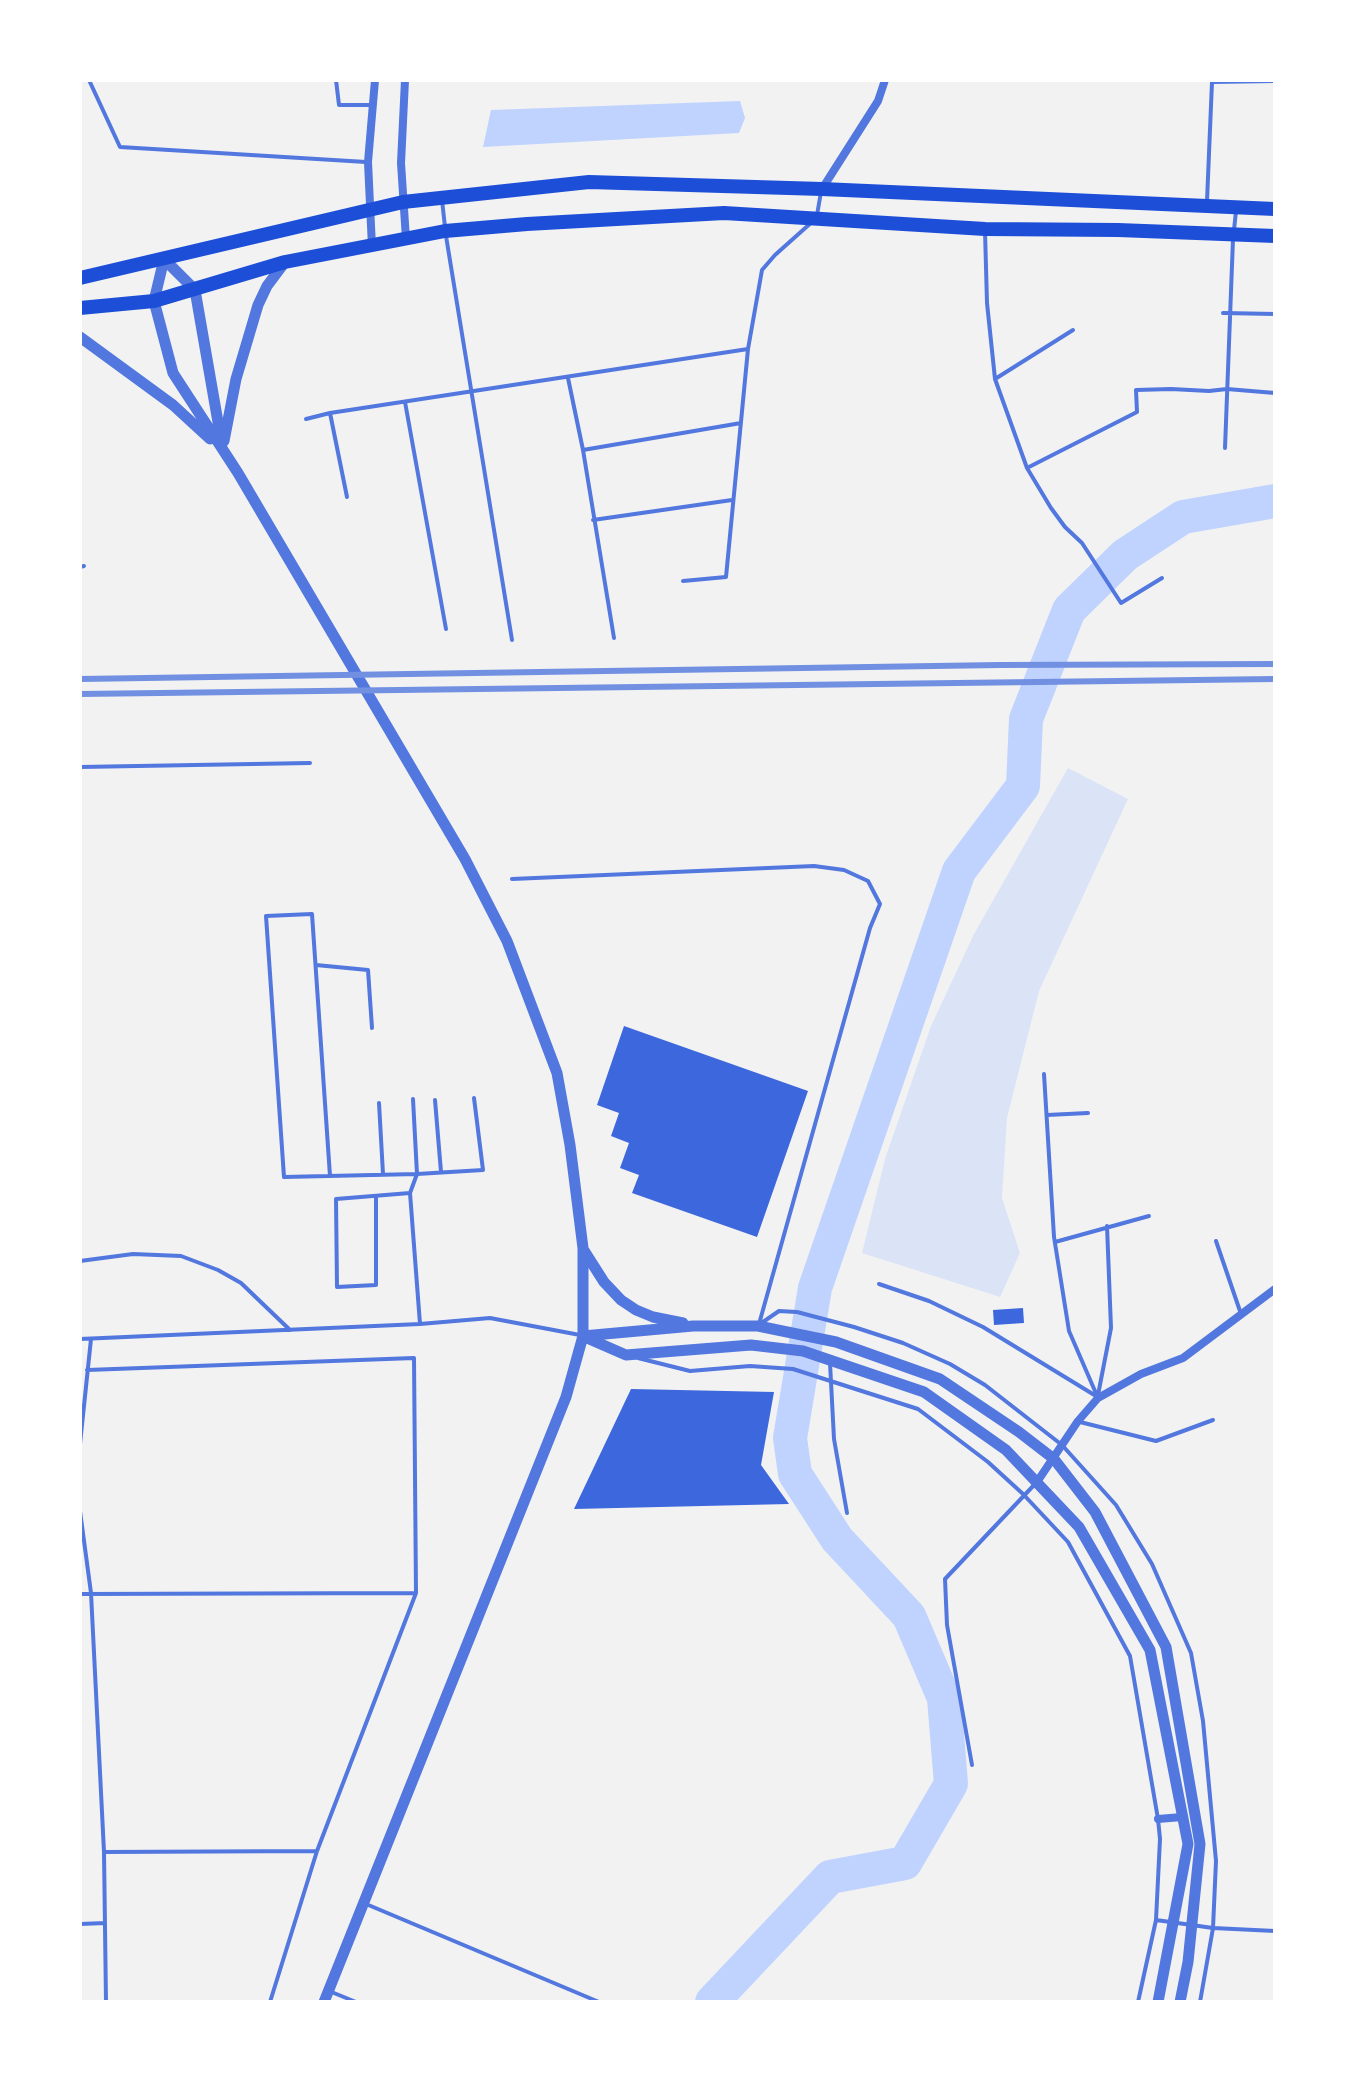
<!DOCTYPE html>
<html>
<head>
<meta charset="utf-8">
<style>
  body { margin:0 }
  #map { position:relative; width:1355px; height:2082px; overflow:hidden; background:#f2f2f2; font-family:Rubik,sans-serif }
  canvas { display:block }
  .frame { position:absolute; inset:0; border:82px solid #fff; pointer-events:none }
</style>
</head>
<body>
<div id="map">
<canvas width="1355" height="2082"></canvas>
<div class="frame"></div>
</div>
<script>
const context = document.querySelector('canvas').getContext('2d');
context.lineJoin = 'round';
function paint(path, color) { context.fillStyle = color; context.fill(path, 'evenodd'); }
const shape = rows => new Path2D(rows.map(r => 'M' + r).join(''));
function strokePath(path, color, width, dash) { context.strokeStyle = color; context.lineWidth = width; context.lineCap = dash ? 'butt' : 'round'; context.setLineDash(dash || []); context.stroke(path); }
const green = shape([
  [1068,768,1128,799,1039,991,1007,1118,1002,1198,1020,1253,1000,1297,862,1253,885,1159,931,1026,974,934]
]);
const water = shape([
  [740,101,745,118,739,133,483,147,491,110]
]);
const river = shape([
  [712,2002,830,1877,905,1863,951,1784,944,1698,909,1616,837,1539,795,1474,790,1438,815,1288,959,871,1023,786,1026,719,1069,610,1125,555,1183,517,1275,501]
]);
const building = shape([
  [624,1026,808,1091,757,1237,632,1193,639,1175,620,1168,629,1143,611,1136,619,1113,597,1105],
  [1023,1308,1024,1323,994,1325,993,1310],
  [631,1389,774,1392,761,1465,789,1504,574,1509]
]);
const service = shape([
  [89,80,120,147,366,162],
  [336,80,339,105,372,105],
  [442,200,445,227],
  [1207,201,1212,82,1275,81],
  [817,215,821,192],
  [1234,230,1236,211],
  [985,231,987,303,995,379,1027,468,1051,508,1065,527,1082,543,1121,603,1162,578],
  [446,236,512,640],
  [1223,313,1275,314],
  [568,378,583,450,614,638],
  [995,379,1073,330],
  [405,402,446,629],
  [330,413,347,497],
  [306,419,330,413,748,349],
  [1225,448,1233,239],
  [583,450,741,423],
  [1027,468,1137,412,1136,390,1171,389,1209,391,1227,389,1275,393],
  [593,520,732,500],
  [80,567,84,566],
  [683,581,726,577,748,349,762,270,775,255,812,222],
  [80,767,310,763],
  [512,879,814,866,844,870,868,881,880,904,870,928,759,1324],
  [316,965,368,970,372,1028],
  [1044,1074,1054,1237,1069,1331,1098,1398],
  [413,1099,417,1174,410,1193,420,1324],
  [435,1100,441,1172],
  [379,1103,383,1174],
  [1047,1115,1088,1113],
  [330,1176,312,914,266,916,284,1177,417,1174,483,1170,474,1098],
  [376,1196,376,1285,337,1287,336,1199,410,1193],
  [1216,1241,1241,1314],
  [1055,1242,1149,1216],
  [80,1261,133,1254,181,1256,218,1270,241,1283,290,1330],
  [879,1284,929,1301,983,1327,1096,1396],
  [760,1324,779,1311,797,1312,854,1327,903,1343,950,1364,985,1385,1062,1445,1116,1505,1152,1564,1191,1653,1203,1721,1216,1861,1213,1928,1200,2002],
  [80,1339,420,1324,490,1318,580,1335],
  [638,1358,690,1371,750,1366,793,1369,918,1409,988,1462,1023,1494,1068,1542,1130,1656,1158,1819,1160,1839,1156,1920,1138,2002],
  [830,1363,834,1439,847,1513],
  [87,1370,414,1358,416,1593,317,1851,270,2002],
  [1098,1395,1111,1328,1107,1226],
  [1080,1422,1156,1441,1213,1420],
  [80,1444,91,1339],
  [80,1511,91,1593,104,1852,106,2002],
  [80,1594,416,1593],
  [972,1765,947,1625,945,1579,1035,1484],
  [104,1852,317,1851],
  [366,1904,599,2002],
  [1156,1920,1213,1928,1275,1931],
  [80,1924,105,1923],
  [329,1991,356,2002]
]);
const minor = shape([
  [405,80,401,163,406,239],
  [822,189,878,101,885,80],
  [372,247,368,162,375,80],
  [1037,1482,1078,1421,1098,1398,1141,1374,1183,1358,1275,1289],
  [1158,1819,1182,1817]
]);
const tertiary = shape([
  [164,259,154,301,173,373,238,473,465,859,507,941,557,1073,570,1145,583,1248,583,1336,566,1397,324,2002],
  [164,259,195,290,222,445],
  [80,337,173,405,210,439],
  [224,441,236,379,258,305,267,286,285,262],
  [583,1249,604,1282,621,1300,636,1310,653,1317,683,1323],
  [583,1336,693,1326,758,1326,836,1342,940,1379,1019,1432,1054,1459,1095,1512,1166,1647,1200,1844,1188,1962,1180,2002],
  [587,1338,626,1355,751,1345,803,1351,924,1392,1006,1450,1079,1527,1150,1650,1188,1844,1158,2002]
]);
const primary = shape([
  [80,278,403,202,589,182,822,189,1275,209],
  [80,308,154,301,285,262,445,231,527,224,724,213,985,229,1118,230,1275,236]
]);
const rail = shape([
  [80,679,1000,665,1275,664],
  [80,694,1275,679]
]);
paint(green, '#dbe4f7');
paint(water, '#bfd3fe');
strokePath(river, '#bfd3fe', 34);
paint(building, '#3d67dc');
strokePath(service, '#5277de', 4);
strokePath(minor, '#5277de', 8);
strokePath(tertiary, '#5277de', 11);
strokePath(primary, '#1d4ed8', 14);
strokePath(rail, '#7290e2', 6);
</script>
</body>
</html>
